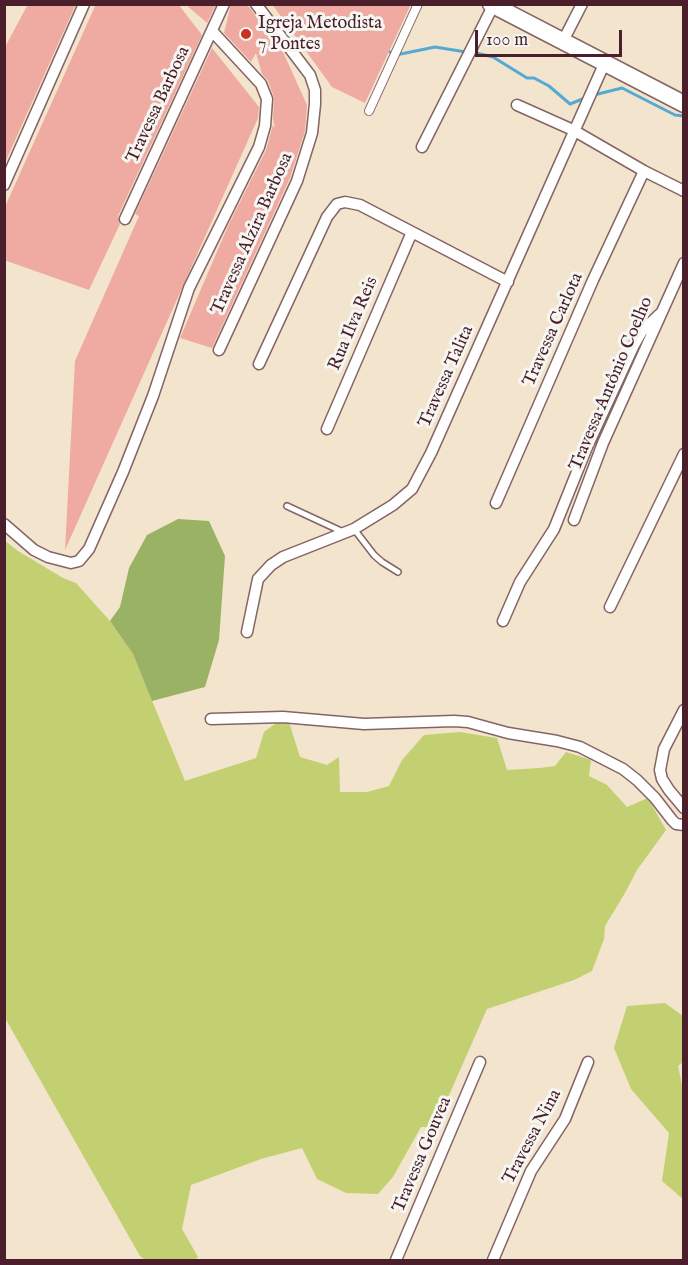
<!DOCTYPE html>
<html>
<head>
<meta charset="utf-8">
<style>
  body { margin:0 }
  #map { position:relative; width:688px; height:1265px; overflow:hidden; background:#f3e4ce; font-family:"IM FELL English",serif }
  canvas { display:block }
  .frame { position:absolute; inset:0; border:6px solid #4a1f2b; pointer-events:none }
  .scale { position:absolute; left:475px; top:30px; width:147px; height:27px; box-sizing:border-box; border:3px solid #4a1f2b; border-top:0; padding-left:8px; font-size:18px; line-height:21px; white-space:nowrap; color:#4a1f2b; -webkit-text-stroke:4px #f6f6f2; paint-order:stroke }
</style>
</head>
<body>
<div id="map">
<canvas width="688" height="1265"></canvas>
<div class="frame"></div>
<div class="scale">100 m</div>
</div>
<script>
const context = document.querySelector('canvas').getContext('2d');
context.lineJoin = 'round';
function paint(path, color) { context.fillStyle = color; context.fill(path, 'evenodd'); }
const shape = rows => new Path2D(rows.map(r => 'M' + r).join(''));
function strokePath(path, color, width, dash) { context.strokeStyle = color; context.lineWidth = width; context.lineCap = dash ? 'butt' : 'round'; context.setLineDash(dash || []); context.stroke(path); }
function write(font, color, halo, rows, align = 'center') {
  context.font = font + ' "IM FELL English",serif'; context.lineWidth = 6; context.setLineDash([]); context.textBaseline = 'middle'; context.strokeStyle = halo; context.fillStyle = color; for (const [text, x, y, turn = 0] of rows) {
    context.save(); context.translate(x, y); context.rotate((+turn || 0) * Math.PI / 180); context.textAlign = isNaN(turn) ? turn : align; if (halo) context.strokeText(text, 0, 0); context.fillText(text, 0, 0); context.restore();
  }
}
const green = shape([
  [4,540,18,551,63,578,76,583,110,621,133,654,185,781,256,758,264,732,283,718,290,725,300,757,327,765,339,757,340,792,367,792,389,786,402,760,424,735,460,732,497,738,507,770,540,768,555,766,566,752,591,760,589,776,607,785,627,807,648,798,666,830,637,870,625,893,605,926,604,939,592,971,574,980,487,1009,435,1127,421,1127,393,1177,378,1194,346,1193,317,1179,302,1148,261,1159,191,1185,182,1229,198,1257,195,1260,145,1260,140,1256,5,1018],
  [665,1003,683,1016,683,1062,678,1066,684,1094,683,1199,662,1181,669,1133,631,1089,614,1048,627,1006]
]);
const forest = shape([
  [178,519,209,521,225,556,219,640,205,687,152,701,133,654,110,621,120,607,129,568,147,535]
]);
const stream = shape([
  [388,51,396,55,435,47,466,52],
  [472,52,493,57,527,78,534,78,549,86,570,104,585,98],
  [594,95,622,88,675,115,684,116]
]);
const building = shape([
  [28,4,76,4,4,165,4,49],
  [96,4,178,4,202,35,118,216,120,224,89,290,4,260,4,209],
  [185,4,216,4,207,23],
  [231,4,244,4,249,7,283,52,307,105,305,131,290,178,212,348,180,338,228,226,266,150,273,125,275,128,273,119,274,97,268,81,262,74,256,53,251,62,224,33],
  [272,4,411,4,365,103,332,87],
  [212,48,259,107,258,118,65,550,75,361,139,216,135,214]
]);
const service = shape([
  [287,506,343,532],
  [354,529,374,555,382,562,398,572]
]);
const pedestrian = shape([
  [369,111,418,4]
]);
const minor = shape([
  [563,41,582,4],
  [517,105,573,130,644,171,684,191],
  [422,147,493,6],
  [4,185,84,4],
  [125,219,224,4],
  [219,350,297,181,312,133,315,104,315,90,310,75,256,4],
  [259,364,327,217,337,204,345,202,360,205,508,282],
  [327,429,412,232],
  [496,503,593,280,644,171],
  [574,520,603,443,684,263],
  [4,524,34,550,48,557,71,563,79,561,89,549,123,472,153,396,189,288,259,147,265,126,267,99,261,84,212,31],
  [610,607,684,454],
  [503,621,520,582,554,529,587,447,634,345,642,331,660,314],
  [247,632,258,579,271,565,283,557,354,529,393,505,412,489,431,453,605,62],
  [684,710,664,749,660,770,662,779,669,790,684,808],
  [211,719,283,717,364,724,454,721,468,722,508,733,557,741,580,747,623,769,637,780,655,798,672,820,676,824,684,825],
  [396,1260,480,1062],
  [493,1260,531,1171,565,1119,588,1062]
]);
const primary = shape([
  [491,4,684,104]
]);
const markers = [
  [246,34,6,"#c8321e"]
];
const poiNames = [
  ["Igreja Metodista",258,24],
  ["7 Pontes",258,45]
];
const streetNames = [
  ["Travessa Barbosa",159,105,-65],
  ["Travessa Alzira Barbosa",253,234,-66],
  ["Rua Ilva Reis",354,324,-67],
  ["Travessa Carlota",554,330,-66],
  ["Travessa Talita",447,377,-66],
  ["Travessa Antônio Coelho",612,384,-67],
  ["Travessa Nina",533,1137,-62],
  ["Travessa Gouvea",423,1155,-67]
];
paint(green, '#c2d072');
paint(forest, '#99b264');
strokePath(stream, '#56a9d2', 3);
paint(building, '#efaaa1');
strokePath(service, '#856464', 8);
strokePath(pedestrian, '#856464', 10);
strokePath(minor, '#856464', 13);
strokePath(primary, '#856464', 19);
strokePath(service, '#fff', 5);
strokePath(pedestrian, '#fff', 8);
strokePath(minor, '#fff', 10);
strokePath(primary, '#fff', 16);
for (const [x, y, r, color] of markers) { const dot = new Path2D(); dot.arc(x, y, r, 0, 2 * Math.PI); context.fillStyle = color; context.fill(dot); strokePath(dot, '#f6f6f2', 2); }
write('18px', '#4a1f2b', '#f6f6f2', poiNames, 'left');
write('18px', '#4a1f2b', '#f6f6f2', streetNames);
</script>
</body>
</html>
